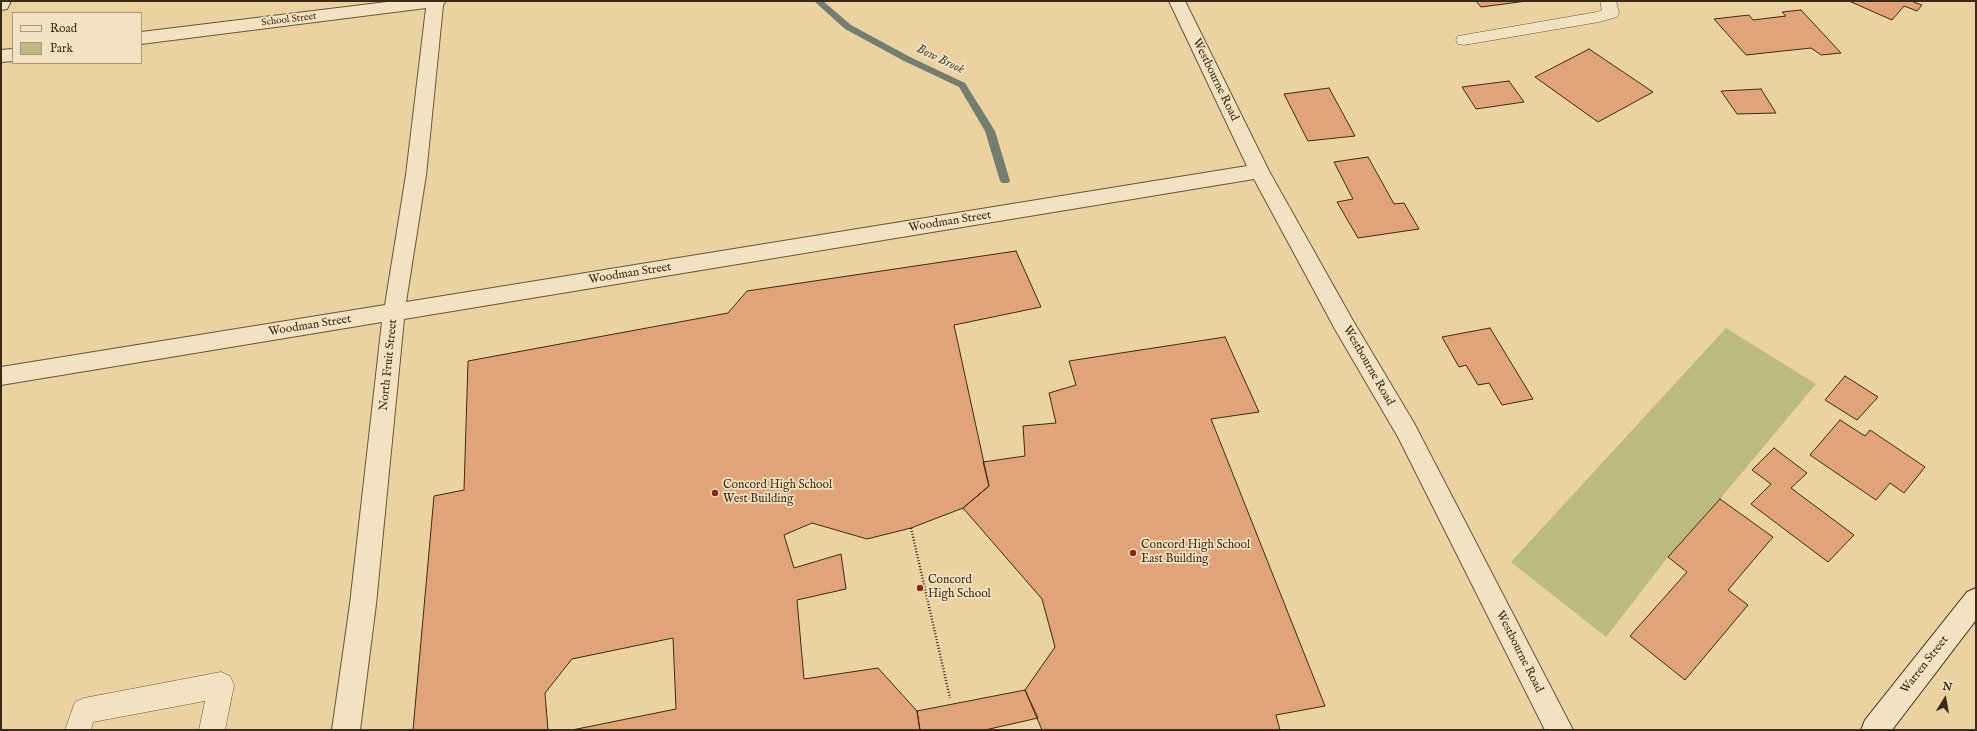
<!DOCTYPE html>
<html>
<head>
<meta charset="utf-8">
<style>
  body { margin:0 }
  #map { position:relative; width:1977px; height:731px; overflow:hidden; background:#ebd2a1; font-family:"IM FELL English",serif }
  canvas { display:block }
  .frame { position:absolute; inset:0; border:2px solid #3b2b14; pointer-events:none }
  .legend { position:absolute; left:12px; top:12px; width:130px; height:52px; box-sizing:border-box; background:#f2e2c2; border:1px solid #a9997c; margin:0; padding:5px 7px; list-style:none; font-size:12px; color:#3b2b14 }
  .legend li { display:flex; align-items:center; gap:8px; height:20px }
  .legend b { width:20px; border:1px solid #a9997c }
  .north { position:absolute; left:1925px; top:679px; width:40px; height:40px; -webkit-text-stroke:3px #f2e2c2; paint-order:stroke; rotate:11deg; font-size:11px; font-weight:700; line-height:16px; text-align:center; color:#3b2b14 }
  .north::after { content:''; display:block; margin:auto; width:14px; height:18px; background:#3b2b14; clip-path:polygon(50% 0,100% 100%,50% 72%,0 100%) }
</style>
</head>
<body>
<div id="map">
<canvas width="1977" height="731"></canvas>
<div class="frame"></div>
<ul class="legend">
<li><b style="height:5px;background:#f2e2c2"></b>Road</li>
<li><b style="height:11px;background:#bcba81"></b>Park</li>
</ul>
<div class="north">N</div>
</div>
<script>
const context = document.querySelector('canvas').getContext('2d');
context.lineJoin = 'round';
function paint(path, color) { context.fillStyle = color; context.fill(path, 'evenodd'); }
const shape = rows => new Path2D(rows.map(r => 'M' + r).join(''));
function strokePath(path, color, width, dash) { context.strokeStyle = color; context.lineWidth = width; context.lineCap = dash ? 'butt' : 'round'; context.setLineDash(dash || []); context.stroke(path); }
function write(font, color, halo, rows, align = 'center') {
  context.font = font + ' "IM FELL English",serif'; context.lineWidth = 3.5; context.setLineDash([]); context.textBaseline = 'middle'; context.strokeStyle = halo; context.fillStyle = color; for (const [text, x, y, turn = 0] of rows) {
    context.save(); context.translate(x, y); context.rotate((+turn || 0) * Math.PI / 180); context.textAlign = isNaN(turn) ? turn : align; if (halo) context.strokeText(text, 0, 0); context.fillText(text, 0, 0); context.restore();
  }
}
const green = shape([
  [1726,328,1816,384,1720,499,1668,557,1606,637,1511,562]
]);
const stream = shape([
  [814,1,823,1,851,25,910,57,965,83,995,131,1010,181,1008,183,1002,183,1000,181,985,131,959,87,904,61,845,29,814,1]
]);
const building = shape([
  [1476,1,1527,1,1481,7,1476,1],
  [1849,1,1911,1,1922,5,1917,11,1904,6,1892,20,1849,1],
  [1801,10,1841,53,1821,55,1811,48,1746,55,1714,19,1749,15,1753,20,1786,16,1782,12,1801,10],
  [1589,49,1653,92,1598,122,1535,77,1589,49],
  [1509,81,1524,102,1476,109,1462,87,1509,81],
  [1329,88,1355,136,1308,141,1284,94,1329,88],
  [1761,89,1776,113,1737,114,1721,91,1761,89],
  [1368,157,1394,204,1404,203,1419,229,1358,238,1337,202,1353,199,1334,162,1368,157],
  [1016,251,1041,307,954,325,989,486,963,508,911,528,867,539,812,523,784,535,794,568,841,554,846,589,797,600,804,679,878,668,917,711,920,730,572,730,676,709,673,638,572,659,545,693,548,730,413,730,434,496,464,490,468,361,728,313,747,291,1016,251],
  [1490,328,1533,399,1502,405,1489,383,1478,385,1466,365,1459,367,1442,337,1490,328],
  [1225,337,1259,412,1211,419,1325,706,1276,715,1280,730,1042,730,1025,690,1055,647,1042,599,963,508,989,486,983,462,1025,456,1023,426,1056,423,1049,393,1076,385,1069,361,1225,337],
  [1845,376,1878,397,1857,420,1825,400,1845,376],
  [1840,420,1865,436,1870,430,1925,467,1904,493,1890,483,1876,500,1810,455,1840,420],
  [1774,448,1807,473,1791,488,1854,535,1828,562,1751,504,1771,484,1752,470,1774,448],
  [1720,499,1773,537,1728,590,1748,605,1685,680,1630,636,1687,572,1668,557,1720,499],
  [1025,690,1038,718,985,730,920,730,917,711,1025,690]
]);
const path = shape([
  [911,528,950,698]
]);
const lane = shape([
  [1600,1,1616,1,1619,13,1617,17,1599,22,1464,45,1458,44,1456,40,1458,36,1464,35,1597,12,1602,10,1600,1],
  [221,672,230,676,234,685,225,730,199,730,205,701,93,722,91,730,65,730,75,702,84,698,221,672]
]);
const street = shape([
  [1,1,11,1,7,9,1,10,1,1],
  [395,1,446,1,443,5,426,175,406,302,1247,166,1169,1,1185,1,1269,171,1352,319,1414,423,1573,730,1545,730,1398,437,1336,331,1254,179,404,319,376,604,360,730,332,730,350,604,382,322,1,385,1,367,385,305,406,175,426,8,141,44,141,32,395,1],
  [13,49,13,61,1,62,1,50,13,49]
]);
const secondary = shape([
  [1976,588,1976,620,1892,730,1861,730,1865,720,1967,592,1976,588]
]);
const markers = [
  [715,493,4,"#8f2418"],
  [1133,553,4,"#8f2418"],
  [920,588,4,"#8f2418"]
];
const farStreetnames = [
  ["School Street",289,20,-7]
];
const streetNames = [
  ["Westbourne Road",1215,80,64],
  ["Woodman Street",950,222,-9],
  ["Woodman Street",630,274,-9],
  ["Woodman Street",310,326,-9],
  ["North Fruit Street",389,365,-84],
  ["Westbourne Road",1368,366,60],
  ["Westbourne Road",1519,652,63],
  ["Warren Street",1925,665,-52]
];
const poiNames = [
  ["Concord High School",723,486],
  ["West Building",723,500],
  ["Concord High School",1141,546],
  ["East Building",1141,560],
  ["Concord",928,581],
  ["High School",928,595]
];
const waterNames = [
  ["Bow Brook",940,60,26]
];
paint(green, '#bcba81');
paint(stream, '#747e70');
paint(building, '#e1a478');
strokePath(building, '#3b2b14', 1);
strokePath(lane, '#675537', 1);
strokePath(street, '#675537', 2);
strokePath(secondary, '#3b2b14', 2);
strokePath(path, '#3b2b14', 2.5, [1, 2]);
paint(lane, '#f2e2c2');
paint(street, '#f2e2c2');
paint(secondary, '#f2e2c2');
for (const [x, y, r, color] of markers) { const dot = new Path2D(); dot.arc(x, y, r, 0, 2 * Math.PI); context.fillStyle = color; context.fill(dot); strokePath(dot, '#f2e2c2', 1.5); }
write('10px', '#3b2b14', '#f2e2c2', farStreetnames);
write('12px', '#3b2b14', '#f2e2c2', streetNames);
write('12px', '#3b2b14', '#f2e2c2', poiNames, 'left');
write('italic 13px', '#534e3a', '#f2e2c2', waterNames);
</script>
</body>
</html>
